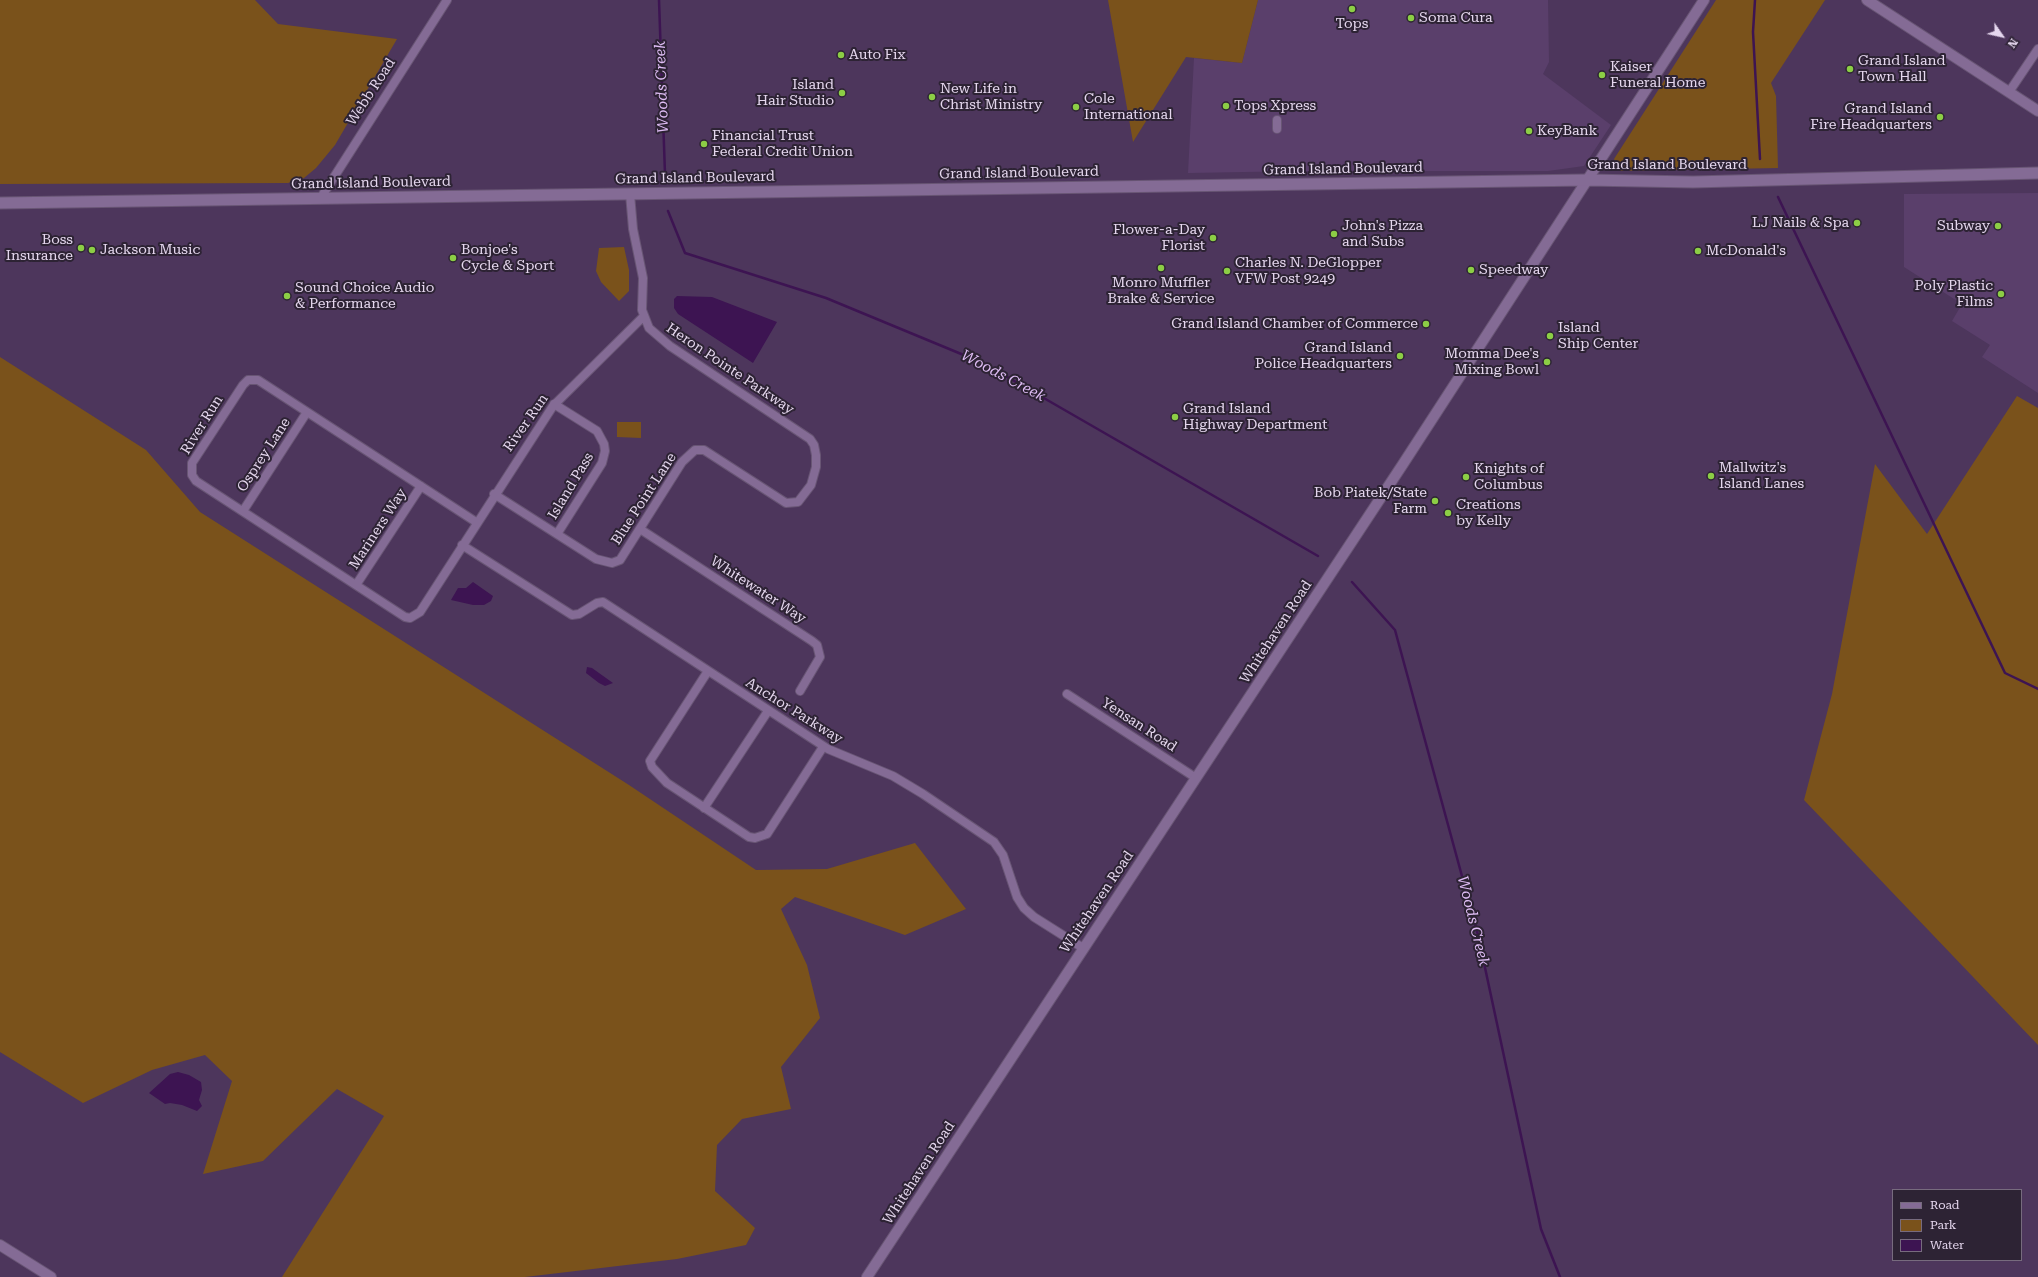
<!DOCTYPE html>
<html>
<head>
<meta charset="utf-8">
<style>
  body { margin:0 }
  #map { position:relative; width:2038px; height:1277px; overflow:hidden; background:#4d365c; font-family:"Roboto Serif",serif }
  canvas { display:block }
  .legend { position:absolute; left:1892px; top:1189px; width:130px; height:72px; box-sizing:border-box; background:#2d2334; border:1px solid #776b7e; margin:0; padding:5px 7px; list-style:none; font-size:12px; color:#e5d7ee }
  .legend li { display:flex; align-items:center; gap:8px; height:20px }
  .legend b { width:20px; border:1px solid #776b7e }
  .north { position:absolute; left:1982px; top:16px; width:40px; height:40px; -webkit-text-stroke:3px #2d2334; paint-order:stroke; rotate:124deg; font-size:11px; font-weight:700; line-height:16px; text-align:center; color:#e5d7ee }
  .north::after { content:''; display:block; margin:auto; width:14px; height:18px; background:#e5d7ee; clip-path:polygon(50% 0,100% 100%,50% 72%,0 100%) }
</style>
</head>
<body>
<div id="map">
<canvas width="2038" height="1277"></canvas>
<ul class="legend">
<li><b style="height:5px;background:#846b95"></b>Road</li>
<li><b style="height:11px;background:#7a521b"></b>Park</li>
<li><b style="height:11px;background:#3d1452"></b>Water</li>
</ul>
<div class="north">N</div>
</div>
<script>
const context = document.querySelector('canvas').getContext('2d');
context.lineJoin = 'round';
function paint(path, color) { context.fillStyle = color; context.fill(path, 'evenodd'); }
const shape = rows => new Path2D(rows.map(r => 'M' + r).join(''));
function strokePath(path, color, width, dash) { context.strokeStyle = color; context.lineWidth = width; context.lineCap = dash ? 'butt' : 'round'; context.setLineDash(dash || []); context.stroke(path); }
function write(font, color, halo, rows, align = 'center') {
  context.font = font + ' "Roboto Serif",serif'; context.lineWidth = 4; context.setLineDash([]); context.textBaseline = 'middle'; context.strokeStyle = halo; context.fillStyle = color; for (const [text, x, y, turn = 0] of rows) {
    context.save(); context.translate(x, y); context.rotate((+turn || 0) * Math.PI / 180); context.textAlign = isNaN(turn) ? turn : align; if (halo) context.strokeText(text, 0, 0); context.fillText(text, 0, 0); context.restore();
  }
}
const built = shape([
  [1258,0,1548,0,1549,62,1543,74,1611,125,1584,166,1548,171,1301,171,1188,173,1194,58,1242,63],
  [2038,193,2038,393,1982,357,1990,345,1952,321,1962,304,1904,267,1904,194]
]);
const green = shape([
  [0,0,255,0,278,24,397,39,335,145,316,168,304,178,288,183,0,184],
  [1108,0,1258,0,1242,63,1186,57,1133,142],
  [1716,0,1825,0,1771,83,1776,96,1778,168,1620,171,1614,159],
  [624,247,629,270,629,291,619,301,601,282,596,271,599,248],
  [0,357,146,450,200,512,629,785,756,870,827,869,915,843,966,909,905,935,795,897,781,909,807,965,820,1018,781,1067,791,1109,742,1119,717,1145,715,1191,755,1228,746,1245,677,1259,525,1277,282,1277,384,1116,337,1089,263,1161,203,1174,232,1081,205,1055,152,1070,83,1103,0,1052],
  [2017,396,2038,408,2038,1045,1804,800,1832,694,1875,464,1927,534],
  [617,422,641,422,641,438,617,437]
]);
const water = shape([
  [677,296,712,297,777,322,753,363,678,314,674,308,674,299],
  [473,582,493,596,491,601,484,605,473,605,451,600,458,588,466,588],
  [587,667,592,668,613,683,605,686,599,683,586,673],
  [178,1072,189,1075,201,1082,202,1090,199,1100,202,1106,197,1111,182,1105,170,1103,165,1104,149,1093,170,1074]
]);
const stream = shape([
  [659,0,665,174],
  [1755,0,1753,32,1760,159],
  [1778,197,2005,673,2038,689],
  [668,211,685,253,826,298,983,363,1318,556],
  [1352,582,1395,630,1478,935,1541,1229,1560,1277]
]);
const minor = shape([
  [2009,92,2038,49],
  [1277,129,1277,120],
  [320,199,447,0],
  [554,404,597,431,604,444,605,451,602,463,557,534],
  [494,494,596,559,612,563,620,560,682,462,695,450,704,450,786,503,798,502,811,485,816,467,816,455,814,445,810,439,670,346,649,328,642,310,643,278,633,229,630,194],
  [243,511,307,412],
  [476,522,258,380,248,380,243,385,192,463,192,475,196,481,405,617,410,618,420,612,553,406,644,316],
  [640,529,812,641,817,645,820,657,800,691],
  [462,545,572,615,579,614,597,603,603,602,828,749,893,776,923,794,994,842,1003,855,1017,897,1024,908,1034,917,1083,948],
  [356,585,421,486],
  [708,671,650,761,652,767,667,783,749,837,755,838,767,834,823,747],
  [1067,694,1196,778],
  [704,808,768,711]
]);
const tertiary = shape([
  [1867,0,2038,111],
  [0,1245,51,1277],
  [867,1277,1403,464,1704,0]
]);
const secondary = shape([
  [0,203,1587,180,1693,182,2038,173]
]);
const markers = [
  [1352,9,4,"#8cce45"],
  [1411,18,4,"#8cce45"],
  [841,55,4,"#8cce45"],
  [1850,69,4,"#8cce45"],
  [1602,75,4,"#8cce45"],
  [842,93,4,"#8cce45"],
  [932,97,4,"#8cce45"],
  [1226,106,4,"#8cce45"],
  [1076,107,4,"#8cce45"],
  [1940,117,4,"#8cce45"],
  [1529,131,4,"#8cce45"],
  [704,144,4,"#8cce45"],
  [1857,223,4,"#8cce45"],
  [1998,226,4,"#8cce45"],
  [1334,234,4,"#8cce45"],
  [1213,238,4,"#8cce45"],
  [81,248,4,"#8cce45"],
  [92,250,4,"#8cce45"],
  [1698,251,4,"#8cce45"],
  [453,258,4,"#8cce45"],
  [1161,268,4,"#8cce45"],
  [1471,270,4,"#8cce45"],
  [1227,271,4,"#8cce45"],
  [2001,294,4,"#8cce45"],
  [287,296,4,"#8cce45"],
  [1426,324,4,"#8cce45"],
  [1550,336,4,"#8cce45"],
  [1400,356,4,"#8cce45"],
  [1547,362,4,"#8cce45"],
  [1175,417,4,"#8cce45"],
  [1711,476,4,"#8cce45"],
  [1466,477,4,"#8cce45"],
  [1435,501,4,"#8cce45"],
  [1448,513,4,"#8cce45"]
];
const poiNames = [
  ["Soma Cura",1419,18],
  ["Tops",1352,24,"center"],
  ["Auto Fix",849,55],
  ["Grand Island",1858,61],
  ["Town Hall",1858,77],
  ["Kaiser",1610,67],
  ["Funeral Home",1610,83],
  ["Island",834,85,"right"],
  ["Hair Studio",834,101,"right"],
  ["New Life in",940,89],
  ["Christ Ministry",940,105],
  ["Cole",1084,99],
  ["International",1084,115],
  ["Tops Xpress",1234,106],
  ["Grand Island",1932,109,"right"],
  ["Fire Headquarters",1932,125,"right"],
  ["KeyBank",1537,131],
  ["Financial Trust",712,136],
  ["Federal Credit Union",712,152],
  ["LJ Nails & Spa",1849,223,"right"],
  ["John's Pizza",1342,226],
  ["and Subs",1342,242],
  ["Subway",1990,226,"right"],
  ["Flower-a-Day",1205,230,"right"],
  ["Florist",1205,246,"right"],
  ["Boss",73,240,"right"],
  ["Insurance",73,256,"right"],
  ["Jackson Music",100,250],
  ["Bonjoe's",461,250],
  ["Cycle & Sport",461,266],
  ["McDonald's",1706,251],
  ["Charles N. DeGlopper",1235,263],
  ["VFW Post 9249",1235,279],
  ["Speedway",1479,270],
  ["Monro Muffler",1161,283,"center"],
  ["Brake & Service",1161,299,"center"],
  ["Poly Plastic",1993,286,"right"],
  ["Films",1993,302,"right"],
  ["Sound Choice Audio",295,288],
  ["& Performance",295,304],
  ["Grand Island Chamber of Commerce",1418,324,"right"],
  ["Island",1558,328],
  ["Ship Center",1558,344],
  ["Grand Island",1392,348,"right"],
  ["Police Headquarters",1392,364,"right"],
  ["Momma Dee's",1539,354,"right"],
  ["Mixing Bowl",1539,370,"right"],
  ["Grand Island",1183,409],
  ["Highway Department",1183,425],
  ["Mallwitz's",1719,468],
  ["Island Lanes",1719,484],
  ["Knights of",1474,469],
  ["Columbus",1474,485],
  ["Bob Piatek/State",1427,493,"right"],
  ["Farm",1427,509,"right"],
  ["Creations",1456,505],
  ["by Kelly",1456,521]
];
const streetNames = [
  ["Webb Road",371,92,-57],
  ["Grand Island Boulevard",1667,165],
  ["Grand Island Boulevard",1343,169,-1],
  ["Grand Island Boulevard",1019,173,-1],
  ["Grand Island Boulevard",695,178,-1],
  ["Grand Island Boulevard",371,183,-1],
  ["Heron Pointe Parkway",730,369,34],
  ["River Run",526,423,-55],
  ["River Run",202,425,-58],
  ["Osprey Lane",264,455,-57],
  ["Island Pass",571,486,-59],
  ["Blue Point Lane",644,499,-57],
  ["Mariners Way",378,529,-57],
  ["Whitewater Way",758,590,33],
  ["Whitehaven Road",1276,632,-57],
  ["Anchor Parkway",794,711,32],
  ["Yensan Road",1139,725,33],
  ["Whitehaven Road",1097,902,-56],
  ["Whitehaven Road",919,1173,-57]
];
const waterNames = [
  ["Woods Creek",662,87,-92],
  ["Woods Creek",1003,376,28],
  ["Woods Creek",1473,921,76]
];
paint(built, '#5a3f6b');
paint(green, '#7a521b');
paint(water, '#3d1452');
strokePath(stream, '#3d1452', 2.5);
strokePath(minor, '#685574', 10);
strokePath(tertiary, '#685574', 12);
strokePath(secondary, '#685574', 13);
strokePath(minor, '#846b95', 8);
strokePath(tertiary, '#846b95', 10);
strokePath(secondary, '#846b95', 11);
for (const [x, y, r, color] of markers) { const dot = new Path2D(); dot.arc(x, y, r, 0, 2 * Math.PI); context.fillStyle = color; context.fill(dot); strokePath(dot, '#2d2334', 1.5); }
write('14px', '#e5d7ee', '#2d2334', poiNames, 'left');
write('14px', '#e5d7ee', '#2d2334', streetNames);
write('italic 15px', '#debcf4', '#2d2334', waterNames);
</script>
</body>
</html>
